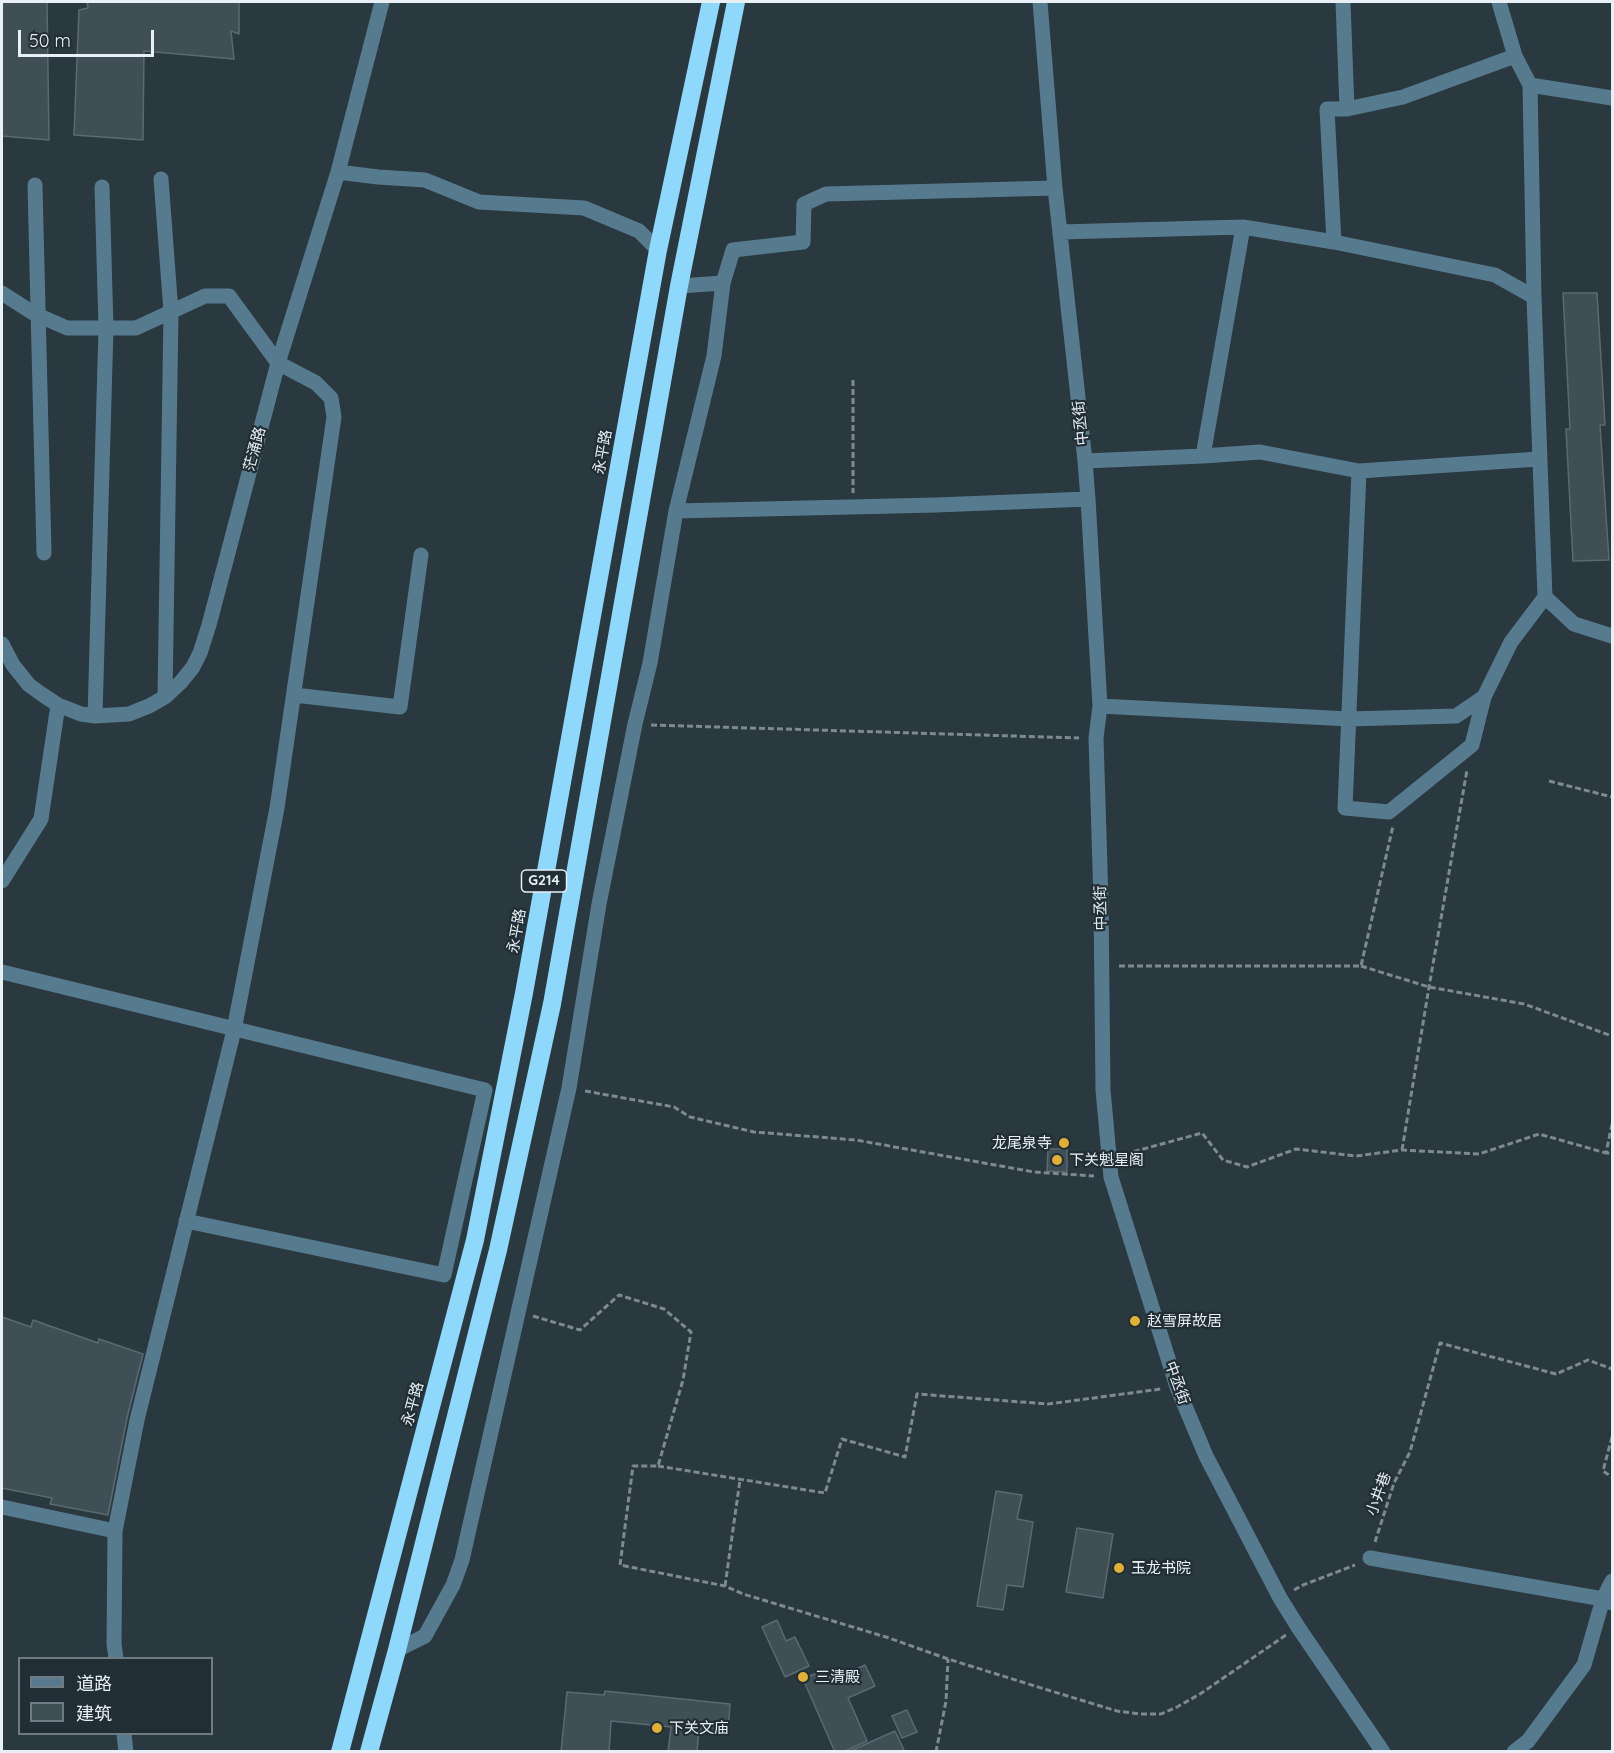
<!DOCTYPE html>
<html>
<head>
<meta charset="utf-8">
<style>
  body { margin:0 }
  #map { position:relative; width:1614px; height:1753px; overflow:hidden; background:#2a383f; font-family:Quicksand,"Noto Sans SC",sans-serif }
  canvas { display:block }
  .frame { position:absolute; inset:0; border:3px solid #e8f0f5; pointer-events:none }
  .legend { position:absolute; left:18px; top:1657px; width:195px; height:78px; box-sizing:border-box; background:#212e35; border:2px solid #717c82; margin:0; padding:8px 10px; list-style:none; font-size:18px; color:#e8f0f5 }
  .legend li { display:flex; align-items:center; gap:12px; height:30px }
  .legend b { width:30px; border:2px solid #717c82 }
  .scale { position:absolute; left:18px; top:30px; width:136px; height:27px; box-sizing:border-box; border:3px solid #e8f0f5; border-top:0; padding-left:8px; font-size:18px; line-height:21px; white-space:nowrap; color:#e8f0f5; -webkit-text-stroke:4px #212e35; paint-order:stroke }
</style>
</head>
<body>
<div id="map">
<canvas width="1614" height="1753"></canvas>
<div class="frame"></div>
<ul class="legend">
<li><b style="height:8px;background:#577b8e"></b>道路</li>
<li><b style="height:16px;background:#404e56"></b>建筑</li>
</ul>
<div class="scale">50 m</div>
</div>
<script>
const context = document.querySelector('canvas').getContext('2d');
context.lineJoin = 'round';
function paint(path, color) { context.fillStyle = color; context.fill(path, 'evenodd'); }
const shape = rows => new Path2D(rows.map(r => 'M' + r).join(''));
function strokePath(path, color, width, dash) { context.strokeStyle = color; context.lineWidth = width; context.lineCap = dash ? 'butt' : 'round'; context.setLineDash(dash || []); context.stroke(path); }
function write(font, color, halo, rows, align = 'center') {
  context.font = font + ' Quicksand,"Noto Sans SC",sans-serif'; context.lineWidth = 4.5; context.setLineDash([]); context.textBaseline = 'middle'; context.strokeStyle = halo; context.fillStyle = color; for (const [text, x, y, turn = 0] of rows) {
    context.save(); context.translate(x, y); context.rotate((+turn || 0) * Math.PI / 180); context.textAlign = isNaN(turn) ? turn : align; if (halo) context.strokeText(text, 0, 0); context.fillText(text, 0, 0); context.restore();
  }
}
const building = shape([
  [2,2,47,2,49,140,2,136,2,2],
  [87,2,239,2,239,34,231,31,234,59,144,51,143,140,74,135,79,10,88,8,87,2],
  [1563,293,1597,293,1605,425,1600,425,1609,560,1573,561,1566,429,1570,429,1563,293],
  [1048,1149,1067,1149,1067,1172,1047,1171,1048,1149],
  [2,1317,31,1327,33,1320,98,1343,99,1339,143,1354,127,1418,108,1515,50,1504,52,1498,2,1488,2,1317],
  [996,1491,1022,1495,1017,1519,1033,1522,1023,1587,1007,1585,1003,1610,977,1606,996,1491],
  [1077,1528,1113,1534,1103,1598,1066,1592,1077,1528],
  [777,1620,786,1641,795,1637,809,1666,785,1677,762,1627,777,1620],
  [865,1665,875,1686,848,1698,867,1741,843,1752,835,1752,803,1679,826,1669,831,1680,865,1665],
  [605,1691,730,1704,728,1733,699,1730,697,1752,668,1752,671,1727,611,1721,609,1752,561,1752,567,1692,604,1695,605,1691],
  [907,1710,917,1732,902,1738,892,1716,907,1710],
  [895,1731,905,1752,848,1752,895,1731]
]);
const path = shape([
  [853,380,853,493],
  [651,725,1079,738],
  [1549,781,1612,797],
  [1119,966,1361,966,1393,826],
  [1361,966,1429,987,1524,1004,1612,1036],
  [585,1091,674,1107,690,1117,754,1132,856,1140,1034,1172,1094,1176],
  [1612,1124,1606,1153,1612,1153],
  [1402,1150,1429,987,1467,770],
  [1125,1154,1202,1133,1223,1160,1247,1167,1296,1149,1356,1156,1402,1150,1479,1154,1539,1134,1606,1153],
  [533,1316,580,1330,619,1295,664,1309,691,1332,683,1380,658,1466,633,1466,620,1565,725,1586,743,1594,886,1637,948,1659,1051,1691,1117,1711,1140,1714,1161,1714,1177,1707,1200,1694,1286,1635],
  [1612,1437,1603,1471,1612,1477],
  [658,1466,825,1493,842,1439,905,1457,917,1394,1048,1404,1161,1389],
  [1375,1542,1394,1483,1410,1452,1440,1343,1556,1374,1588,1360,1612,1369],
  [725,1586,740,1480],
  [1294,1590,1303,1585,1355,1565],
  [936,1752,946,1701,948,1659]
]);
const minor = shape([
  [1040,2,1055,188,1085,461,1088,499,1100,706,1096,738,1101,900,1103,1090,1111,1177,1177,1387,1206,1456,1280,1598,1298,1627,1383,1752],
  [1499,2,1515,56,1530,85,1534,297,1545,597,1574,624,1612,636],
  [1530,85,1612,98],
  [1347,109,1403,97,1515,56],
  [338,172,378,177,425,180,479,202,584,208,639,231,658,250],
  [161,179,171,312,165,697],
  [35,185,44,553],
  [1060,232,1243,227,1334,242,1495,275,1534,297],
  [1334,242,1327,109,1347,109,1343,2],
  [723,283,733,250,803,242,804,204,826,194,1055,188],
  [2,293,33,313,67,328,136,328,205,296,229,296,278,363,316,383,331,398,334,417,277,808,234,1030,137,1420,115,1531,114,1644,116,1658],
  [1203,456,1243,227],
  [1085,461,1203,456,1260,452,1359,471,1539,459],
  [1359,471,1345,808,1389,812,1472,745,1484,697,1511,642,1545,597],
  [676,511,936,505,1088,499],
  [2,644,13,665,29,685,43,695,58,705,81,714,95,716,129,714,149,706,165,697,181,682,193,667,200,653,209,625,278,363,338,172,382,2],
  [294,695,400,707,421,555],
  [1100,706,1349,719,1456,716,1484,697],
  [95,716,106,328,102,187],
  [2,881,41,819,58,705],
  [2,972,485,1090,444,1275,186,1221],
  [2,1507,115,1531],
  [1370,1558,1603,1599,1612,1603],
  [397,1650,425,1636,453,1585,462,1560,569,1088,599,904,635,724,650,663,676,511,714,356,723,283,679,286],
  [124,1734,126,1752],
  [1514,1752,1528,1741,1584,1665,1603,1599,1612,1581]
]);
const highway = shape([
  [340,1752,475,1240,524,993,658,250,711,2],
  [369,1752,397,1650,498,1250,552,1004,679,286,736,2]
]);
const markers = [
  [1064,1143,6,"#dfb034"],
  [1057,1160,6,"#dfb034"],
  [1135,1321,6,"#dfb034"],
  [1119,1568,6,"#dfb034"],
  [803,1677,6,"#dfb034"],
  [657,1728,6,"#dfb034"]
];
const shields = [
  [544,881,45]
];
const shieldNames = [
  ["G214",544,881]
];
const streetNames = [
  ["中丞街",1081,423,-96],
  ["茫涌路",255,449,-75],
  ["永平路",603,452,-80],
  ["中丞街",1101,908,-91],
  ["永平路",517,931,-80],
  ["中丞街",1177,1383,70],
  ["永平路",413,1404,-75],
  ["小井巷",1379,1494,-70]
];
const poiNames = [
  ["龙尾泉寺",1052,1143,"right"],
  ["下关魁星阁",1069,1160],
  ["赵雪屏故居",1147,1321],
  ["玉龙书院",1131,1568],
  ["三清殿",815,1677],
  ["下关文庙",669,1728]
];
paint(building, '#404e56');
strokePath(building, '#5b6a72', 1.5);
strokePath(path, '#7e8a90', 3, [6, 3]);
strokePath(minor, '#577b8e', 15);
strokePath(highway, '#8ed8fc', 18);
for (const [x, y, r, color] of markers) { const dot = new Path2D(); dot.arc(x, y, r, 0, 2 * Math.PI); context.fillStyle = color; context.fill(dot); strokePath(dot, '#212e35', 2); }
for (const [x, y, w] of shields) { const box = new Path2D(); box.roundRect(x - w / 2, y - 11, w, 22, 4.5); context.fillStyle = '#212e35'; context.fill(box); strokePath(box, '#e8f0f5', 1.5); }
write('bold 14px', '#e8f0f5', null, shieldNames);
write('15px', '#e8f0f5', '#212e35', streetNames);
write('15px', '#e8f0f5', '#212e35', poiNames, 'left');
</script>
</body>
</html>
